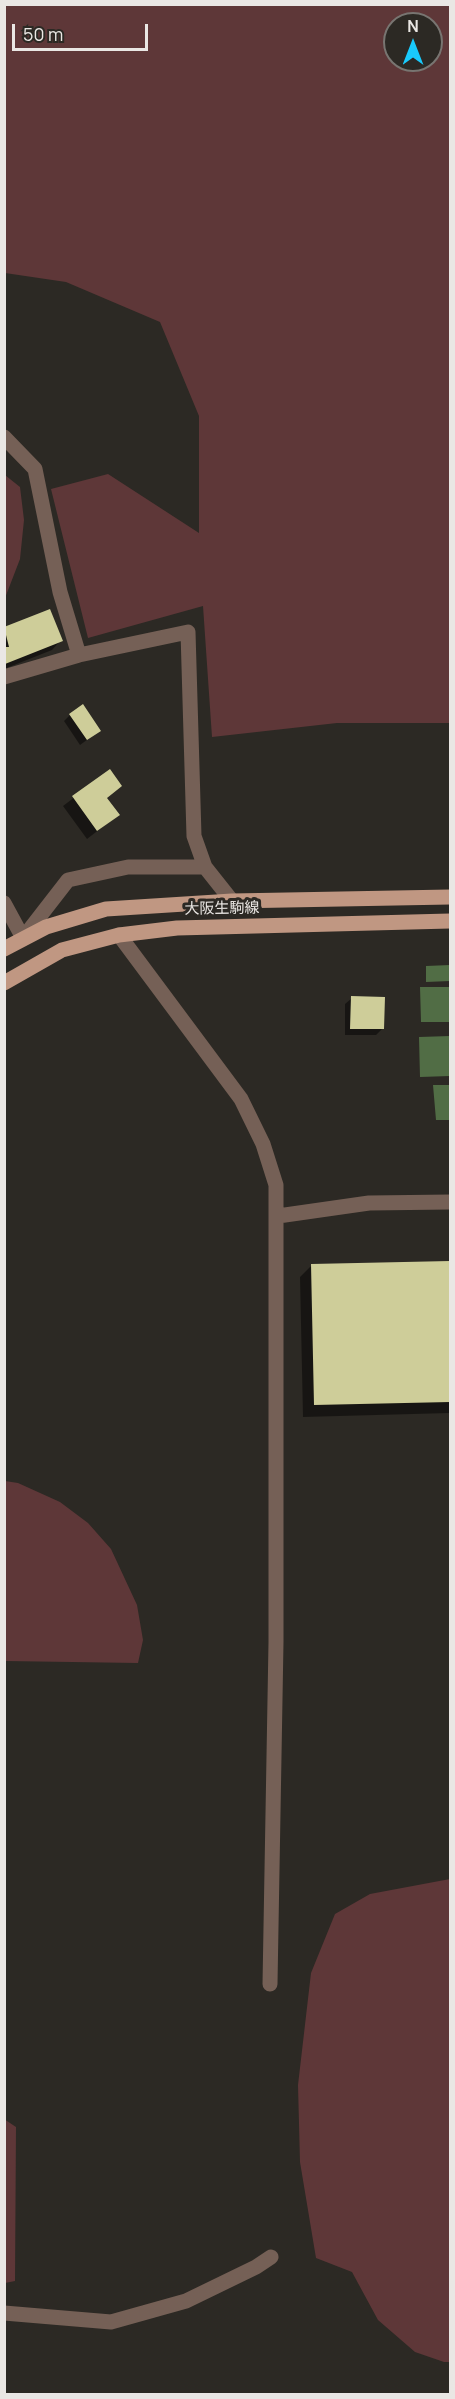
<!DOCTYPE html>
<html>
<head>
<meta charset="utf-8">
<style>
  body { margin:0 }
  #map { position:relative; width:455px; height:2399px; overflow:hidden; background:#2c2924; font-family:Manrope,sans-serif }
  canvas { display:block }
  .frame { position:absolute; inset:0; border:6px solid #eae7e4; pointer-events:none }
  .north { position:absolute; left:383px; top:12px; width:60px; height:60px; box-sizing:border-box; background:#2c2924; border:2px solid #787571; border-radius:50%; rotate:0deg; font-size:16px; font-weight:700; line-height:24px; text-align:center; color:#eae7e4 }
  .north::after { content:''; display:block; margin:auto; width:21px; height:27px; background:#19cafc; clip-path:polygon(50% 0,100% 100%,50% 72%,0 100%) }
  .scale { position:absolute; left:12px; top:24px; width:136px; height:27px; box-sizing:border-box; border:3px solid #eae7e4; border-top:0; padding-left:8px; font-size:18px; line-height:21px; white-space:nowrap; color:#eae7e4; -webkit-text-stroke:4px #2c2924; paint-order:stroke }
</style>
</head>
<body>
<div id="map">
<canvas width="455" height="2399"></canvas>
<div class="frame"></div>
<div class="north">N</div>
<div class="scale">50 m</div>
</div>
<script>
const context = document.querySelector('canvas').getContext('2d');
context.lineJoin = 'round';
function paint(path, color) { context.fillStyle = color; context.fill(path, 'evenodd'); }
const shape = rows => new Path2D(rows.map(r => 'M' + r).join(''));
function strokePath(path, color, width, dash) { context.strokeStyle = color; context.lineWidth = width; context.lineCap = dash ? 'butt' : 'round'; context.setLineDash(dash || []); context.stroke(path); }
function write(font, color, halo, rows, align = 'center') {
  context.font = font + ' Manrope,"Noto Sans JP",sans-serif'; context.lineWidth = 6; context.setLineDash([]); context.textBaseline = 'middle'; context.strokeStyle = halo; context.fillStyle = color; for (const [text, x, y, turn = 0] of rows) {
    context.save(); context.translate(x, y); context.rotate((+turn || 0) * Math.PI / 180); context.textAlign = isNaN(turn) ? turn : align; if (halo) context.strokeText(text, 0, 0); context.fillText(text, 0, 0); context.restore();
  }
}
const green = shape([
  [4,5,450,5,450,723,337,723,212,737,203,606,88,638,51,489,108,474,199,533,199,416,160,322,66,282,5,273],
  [395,24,431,24,431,60,395,60],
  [5,475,20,487,24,520,20,559,5,598],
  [5,1481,18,1483,60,1502,88,1523,111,1549,137,1605,143,1640,138,1663,5,1661],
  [450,1879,450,2362,444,2362,415,2352,378,2320,352,2272,316,2258,300,2162,298,2085,311,1973,335,1914,370,1894],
  [4,2119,16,2127,15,2281,5,2283]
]);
const water = shape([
  [450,965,450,981,426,982,426,966],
  [420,987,450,987,450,1022,421,1022],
  [450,1036,450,1076,420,1077,419,1037],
  [433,1085,450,1085,450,1120,436,1120]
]);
const shadow = shape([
  [4,629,61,640,52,650,4,669],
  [70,715,99,731,80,745,64,721],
  [109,771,120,786,106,799,118,815,87,839,63,806],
  [352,998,382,1029,376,1035,345,1035,345,1004],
  [450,1262,450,1413,303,1417,300,1277,312,1265]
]);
const building = shape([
  [50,609,63,641,5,664,4,647,9,647,4,627],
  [83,704,101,731,87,740,69,714],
  [110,769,122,786,107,798,120,815,97,831,72,796],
  [351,996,385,997,384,1029,350,1029],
  [450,1261,450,1402,314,1405,311,1264]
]);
const street = shape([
  [4,437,35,469,60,592,79,655],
  [4,677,79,655,188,632,194,836,205,867,232,901],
  [4,903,23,938,68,880,128,867,205,867],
  [119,935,241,1099,263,1144,276,1185,276,1642,270,1984],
  [278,1216,369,1203,450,1202],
  [4,2313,111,2322,186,2301,256,2267,271,2257]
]);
const primary = shape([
  [4,949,46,927,106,909,232,901,450,897],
  [4,983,62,950,119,935,177,928,450,921]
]);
const streetNames = [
  ["大阪生駒線",222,909,-1]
];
paint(green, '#5e3738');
paint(water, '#516d45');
paint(shadow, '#0007');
paint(building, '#cecd99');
strokePath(street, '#756056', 15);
strokePath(primary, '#c09782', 15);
write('15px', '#eae7e4', '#2c2924', streetNames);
</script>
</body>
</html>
